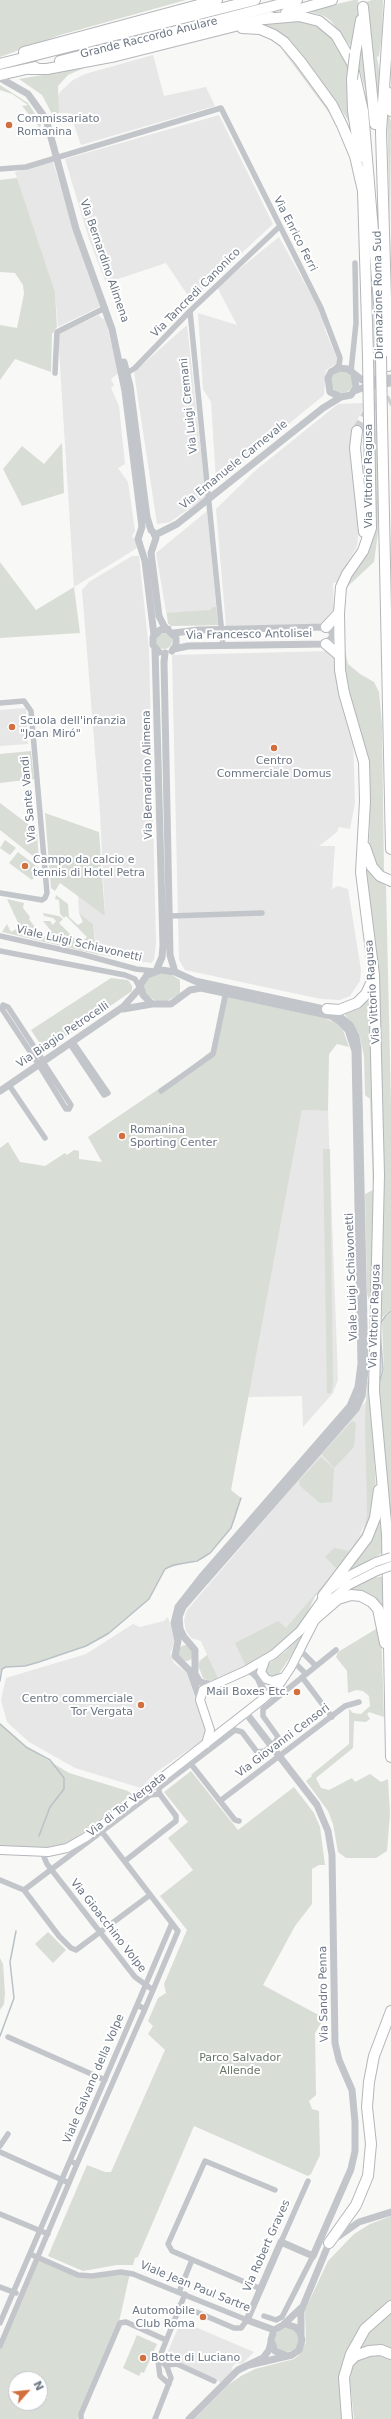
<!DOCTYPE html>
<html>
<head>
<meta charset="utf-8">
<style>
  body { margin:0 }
  #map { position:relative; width:391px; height:2419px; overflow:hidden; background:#f8f8f6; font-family:"DejaVu Sans",sans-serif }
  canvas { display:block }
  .north { position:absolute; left:8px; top:2371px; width:40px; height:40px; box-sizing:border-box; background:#fff; border:1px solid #c4c8ce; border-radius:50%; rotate:63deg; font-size:11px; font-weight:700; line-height:16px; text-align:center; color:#6b7684 }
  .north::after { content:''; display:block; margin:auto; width:14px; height:18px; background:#d1703e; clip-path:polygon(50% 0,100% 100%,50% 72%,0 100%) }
</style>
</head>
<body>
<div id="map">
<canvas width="391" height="2419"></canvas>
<div class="north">N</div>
</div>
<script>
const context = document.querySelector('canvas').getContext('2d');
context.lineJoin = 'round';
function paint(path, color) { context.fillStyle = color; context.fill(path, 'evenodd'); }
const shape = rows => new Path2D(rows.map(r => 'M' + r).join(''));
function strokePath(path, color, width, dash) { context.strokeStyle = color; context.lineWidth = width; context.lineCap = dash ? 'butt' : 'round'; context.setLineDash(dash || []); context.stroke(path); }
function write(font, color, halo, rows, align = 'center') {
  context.font = font + ' "DejaVu Sans",sans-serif'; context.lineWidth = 4; context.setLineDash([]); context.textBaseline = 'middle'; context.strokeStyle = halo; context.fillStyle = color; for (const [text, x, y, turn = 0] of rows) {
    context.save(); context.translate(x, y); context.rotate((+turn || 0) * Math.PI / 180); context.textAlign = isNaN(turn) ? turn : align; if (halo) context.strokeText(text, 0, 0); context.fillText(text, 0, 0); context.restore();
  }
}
const built = shape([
  [153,55,164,96,206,87,215,106,81,145,70,113,59,113,58,97,60,92,73,80,85,74],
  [219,115,273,224,191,300,166,263,106,283,89,239,65,159],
  [53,162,76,238,101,306,58,327,55,292,15,172],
  [279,237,323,316,325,330,337,358,337,363,326,370,324,395,219,481,216,480,211,402,203,389,198,313,237,325,217,287],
  [99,315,102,319,105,318,119,373,111,379,114,385,111,388,119,406,125,464,118,468,128,482,135,531,132,536,136,542,137,548,74,587,58,334],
  [187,325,206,497,170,522,157,524,134,372],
  [365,403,354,428,350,453,359,525,357,546,337,582,333,583,334,617,327,624,226,626,216,509,256,470,338,404],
  [207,511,218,625,171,626,168,623,156,553],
  [132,556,139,556,149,650,156,943,154,960,151,963,100,955,97,952,93,924,79,913,78,896,105,915,100,813,82,590,89,582],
  [329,651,334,653,353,733,355,803,350,829,339,827,337,832,319,846,335,846,332,889,338,886,348,889,361,970,360,981,350,996,340,1000,321,999,185,970,179,960,172,655],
  [26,708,28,744,0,746,0,710],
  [302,1110,328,1111,338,1380,333,1393,303,1427,302,1396,248,1397],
  [366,1401,367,1519,358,1539,332,1582,315,1596,307,1615,261,1660,211,1681,203,1678,198,1665,199,1661,207,1655,201,1641,191,1638,186,1631,184,1620,187,1610],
  [168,1617,175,1640,170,1654,174,1663,187,1673,206,1732,203,1740,155,1773,141,1788,75,1768,29,1742,7,1722,1,1700,6,1678,86,1654,133,1624,140,1627,164,1621],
  [181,2321,254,2352,242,2364,236,2363,232,2367,233,2373,222,2383,166,2356]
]);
const green = shape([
  [0,0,186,0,60,35,0,57],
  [354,0,358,0,359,10,351,47,331,21,324,16,307,11],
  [372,0,383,0,382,34,379,56,377,57,380,75,378,111,366,8,366,2],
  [299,18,326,28,350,62,353,128,333,97,291,42,278,31,262,24],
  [361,36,369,101,371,152,365,89,357,59],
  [275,40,281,43,310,79,342,130],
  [84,68,68,75,58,86,59,113,52,114,42,95,19,79],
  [354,78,362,126,370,210,379,392,378,533,374,562,347,587,344,597,345,651,348,664,360,674,374,682,379,692,382,724,384,872,375,863,369,852,370,794,367,759,362,737,344,681,342,668,342,594,347,580,369,544,374,512,373,387,367,199,365,162,354,96],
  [0,85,28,103,41,123,40,128,22,106,28,105,12,94,0,90],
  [387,110,391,121,390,231],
  [17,178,55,292,57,327,52,334,51,372,15,359,0,380,0,325,17,328,24,294,23,285,15,273,0,272,0,180],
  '331 382a11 11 0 1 1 22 0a11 11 0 1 1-22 0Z',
  [62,443,64,493,22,506,3,469,22,446,44,464],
  [0,562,36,610,74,587,80,633,0,638],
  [213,607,216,607,218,625,171,626,168,623,167,613,210,610],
  '156 641a8 8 0 1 1 16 0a8 8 0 1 1-16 0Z',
  [31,751,34,779,0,783,0,754],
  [0,803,37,831,39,861,0,830],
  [45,813,99,832,105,916,60,883,55,891,51,888],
  [5,840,16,848,10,855,0,848],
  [18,852,40,869,32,880,9,863],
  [365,866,374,878,386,886,391,1106,391,1310,384,1315,380,1321,382,1370,378,1382,381,1216],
  [56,895,68,904,69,917,78,925,83,922,79,913,93,924,96,952,100,955,2,932,7,924,11,932,20,927,7,899,24,903,23,908,30,917,29,919,43,938,51,931,43,921,50,921,53,925,56,921,53,918,44,916,43,913,59,916,63,919,59,923,80,944,87,937,66,916,64,918,60,914,59,900,55,899],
  [169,973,180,980,180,994,167,1001,156,1001,144,993,144,982,154,974],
  [111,978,128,980,132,986,132,991,45,1051,31,1030],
  [371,992,375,1117,371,1305,369,1303,367,1293,365,1194,373,1190,370,1099,365,1095,364,1056,359,1033,342,1011],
  [222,996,324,1018,336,1023,343,1030,349,1047,337,1044,329,1054,328,1111,302,1110,231,1490,241,1498,234,1522,229,1531,204,1558,165,1569,149,1599,106,1636,86,1646,39,1662,25,1666,6,1667,2,1669,0,1681,0,1148,8,1142,20,1162,45,1166,65,1153,67,1155,74,1150,79,1151,79,1159,102,1162,88,1137,188,1069,211,1051],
  [323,1149,330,1149,333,1384,331,1393,327,1393],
  [391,1312,391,1557,377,1386,384,1371,382,1324,384,1318],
  [370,1377,376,1490,372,1521,332,1582,315,1596,301,1625,281,1646,246,1666,235,1643,278,1621,286,1628,337,1569,325,1557,334,1548,350,1551,363,1531,367,1517,365,1424,367,1382],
  [352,1421,356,1423,354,1447,334,1468,322,1454],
  [321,1457,334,1469,332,1502,320,1503,300,1486,299,1481],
  [381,1508,382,1553,341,1577,355,1563,369,1542],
  [384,1576,386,1620,376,1599,367,1593,359,1590,342,1592,366,1579],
  [381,1626,384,1717,369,1712,367,1714,370,1719,366,1722,354,1721,353,1748,316,1778,321,1788,329,1790,352,1778,355,1782,370,1774,381,1782,388,1779,390,1814,387,1851,376,1858,346,1858,338,1852,333,1824,328,1811,306,1781,312,1776,311,1775,349,1744,349,1709,353,1713,361,1714,370,1706,369,1696,363,1691,356,1690,348,1693,347,1671,336,1657,338,1652],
  [302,1633,297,1647,278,1675,269,1677,265,1671,267,1665,285,1652],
  '178 1653a8 8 0 1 1 16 0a8 8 0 1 1-16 0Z',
  [207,1655,218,1678,209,1681,203,1678,199,1667,200,1661],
  [0,1723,31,1750,69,1773,128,1791,132,1794,71,1842,49,1847,32,1849,0,1846],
  [191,1771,238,1830,294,1787,314,1813,320,1827,325,1865,319,1865,312,1869,312,1904,295,1926,263,1985,324,2018,315,2033,316,2095,309,2101,312,2109,319,2111,320,2155,311,2174,308,2176,194,2126,138,2257,135,2258,133,2265,117,2265,83,2271,48,2256,87,2165,105,2172,111,2172,165,2050,148,2034,153,2026,148,2021,158,1998,166,1993,164,1984,187,1930,160,1896,193,1870,168,1838,188,1822,164,1792],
  [48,1932,66,1950,53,1963,35,1944],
  [0,1958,3,1964,5,1993,4,2004,0,2010],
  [391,2216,391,2300,356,2333,344,2359,342,2369,346,2419,194,2419,228,2385,241,2376,255,2369,294,2359,299,2355,306,2342,305,2310,328,2261,354,2234,370,2224],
  [38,2258,78,2275,130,2273,119,2322,77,2419,0,2419,0,2346],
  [16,2379,40,2379,40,2403,16,2403],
  [391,2312,391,2351,355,2353,367,2332],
  '275 2340a12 12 0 1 1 24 0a12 12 0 1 1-24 0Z',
  [137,2335,157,2344,144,2373,141,2372,139,2376,123,2368],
  [369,2352,391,2357,391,2419,354,2419,350,2381,351,2368,355,2361]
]);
const stream = shape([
  [380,1324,386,1315,391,1311],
  [379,1383,383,1370,380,1330],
  [0,1681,2,1669,6,1667,25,1666,39,1662,86,1646,109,1633,149,1599,165,1569,173,1565,197,1561,210,1553,231,1528,241,1498],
  [0,1724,26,1747,50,1760,64,1778,64,1789,50,1807,39,1836],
  [0,2036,14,1998,10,1962,16,1931]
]);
const trunkTunnel = shape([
  [357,431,369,410,391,400]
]);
const minor = shape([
  [0,169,26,167,221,108,321,308,340,358,339,365,335,369],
  [190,311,223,645],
  [351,371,356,323,355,263],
  [55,373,57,332,105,308],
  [127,373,135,368,190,311,279,227],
  [0,703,24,701,31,711,47,893,45,898,42,900,0,893],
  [169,916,262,913],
  [0,936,81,954,136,969,153,971],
  [0,951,125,975,135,979,140,988],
  [70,1044,104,1095,108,1093,73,1042],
  [39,1065,2,1009,3,1005,8,1007,44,1062],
  [39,1065,66,1109,69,1109,71,1105,43,1062],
  [9,1085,45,1138],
  [161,1091,213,1054,226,993],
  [300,1650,316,1666],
  [294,1662,306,1674],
  [302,1677,332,1717],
  [191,1764,235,1820,239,1821],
  [220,1801,345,1706,359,1702],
  [102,1832,178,1931,145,2009,137,2005,172,1923],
  [42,1852,47,1864,135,1977,153,1990],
  [125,1861,176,1821,176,1816,159,1793,159,1788,235,1730,242,1732,257,1752,265,1751,276,1741,278,1737,263,1716,263,1709,336,1650],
  [0,1880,24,1890,59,1936,71,1948,76,1950,150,1895],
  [24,1890,150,1795,160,1794],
  [8,2037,105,2080],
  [0,2146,8,2134],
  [0,2152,69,2183],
  [77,2164,145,2009],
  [0,2214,48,2234],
  [281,2242,308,2181],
  [30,2254,78,2275,92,2276,121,2272,133,2274,247,2320,241,2328,234,2328,180,2305],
  [0,2287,16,2293],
  [261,2289,172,2251,168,2244,205,2161,275,2190],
  [179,2292,192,2260],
  [264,2316,276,2320,282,2317,313,2256],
  [0,2323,137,2005],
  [0,2346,77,2164,70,2161],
  [166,2365,177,2364,214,2381],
  [169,2384,160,2376,158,2361,185,2294],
  [81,2419,81,2414,120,2323,126,2322,166,2340],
  [155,2419,171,2378,167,2367,159,2358]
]);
const tertiary = shape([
  [0,78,28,94,46,119,76,229,112,329,125,391,142,527,138,539,145,561,154,635],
  [124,362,130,386,147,517,151,530],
  [354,374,356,387,351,395,341,397,330,392,328,378,331,372,339,368,348,369,362,380,391,378],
  [354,391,368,386,391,383],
  [153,532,156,538,151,553,159,616,164,626,176,638,176,645,172,651],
  [155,535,177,524,323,408,341,397],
  [155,649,163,946,162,957,156,971],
  [174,649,188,646,326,644,333,636,332,632,326,627,198,630,174,633],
  [159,652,153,645,153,637,160,630,168,629],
  [165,653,164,662,170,955,175,972],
  [123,1009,152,1004],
  [0,1091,123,1007,140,988],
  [245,1671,252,1672,258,1678,264,1691,263,1699],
  [200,1700,190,1671,175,1656,178,1641,174,1623,178,1607,203,1575,350,1406,358,1387,361,1364,355,1051,348,1030,339,1021,331,1016,201,988,190,990,171,1004,152,1004,143,995,140,985,147,975,161,970,175,972,195,981,333,1011,350,1025,356,1036,358,1048,365,1371,362,1396,356,1409,183,1607,179,1617,180,1629,184,1637,195,1650,195,1674,200,1682,211,1685],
  [246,1713,317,1805,328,1831,332,1855,335,2043,339,2060,352,2090,355,2122,355,2151,351,2169,313,2256,281,2242,247,2320,274,2330],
  [283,2325,301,2308],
  [301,2335,301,2311,329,2243,359,2222,391,2212],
  [249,2365,292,2355,299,2350,302,2340,300,2332,295,2327,285,2324,274,2330,271,2340,275,2351,287,2356],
  [189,2419,238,2370,263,2358,269,2350,271,2342]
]);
const secondary = shape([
  [265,1661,261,1672,266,1679,272,1681,284,1677],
  [206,1744,210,1730,200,1700,203,1690,245,1671,274,1654,300,1631,329,1590,350,1575,376,1562],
  [0,1850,48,1852,67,1848,86,1837,263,1699,279,1685,291,1667,314,1622,328,1602,349,1585,377,1571]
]);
const trunk = shape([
  [363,191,368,356],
  [369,422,371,528,363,551,347,574,341,587,339,613,340,670,344,693,364,762,365,801,361,872,374,975,379,1175,374,1391,387,1534,391,1757],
  [357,431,355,448,364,532],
  [326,627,339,613],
  [326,644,339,655],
  [365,847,372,867,380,876,391,881],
  [327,1009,339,1010,357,1003,366,994,373,979],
  [323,1596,367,1538,375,1518,379,1490],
  [316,1618,338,1599,351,1595,361,1596,372,1602,378,1609,385,1643],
  [329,2243,356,2205,368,2176,371,2144,367,2107,369,2082,374,2056,391,2011],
  [348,2363,355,2356,369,2351,381,2350,391,2354],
  [347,2419,344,2377,351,2354,365,2329,391,2306]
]);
const motorway = shape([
  [363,7,375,124],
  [286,13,332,0],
  [265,19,299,16,319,21,336,35,352,63,363,111,379,303],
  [242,28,260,29,274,35,284,42,300,61,332,105,342,125,355,156,363,191],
  [24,52,217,0],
  [355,54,361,20],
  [60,61,297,0],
  [0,64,255,0],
  [29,69,47,69,116,56,271,17],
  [0,75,35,67],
  [352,79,353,111,360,157],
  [387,92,391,111],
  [388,366,381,132,390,0],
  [382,421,391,849]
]);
const secondaryBridge = shape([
  [376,1562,391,1557],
  [377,1571,391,1566]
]);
const trunkBridge = shape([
  [368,356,369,422]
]);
const motorwayBridge = shape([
  [352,79,355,54],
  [381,356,382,421]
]);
const markers = [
  [9,125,4,"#d1703e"],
  [12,727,4,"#d1703e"],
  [274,748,4,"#d1703e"],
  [25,866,4,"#d1703e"],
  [122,1136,4,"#d1703e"],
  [297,1692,4,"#d1703e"],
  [141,1705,4,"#d1703e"],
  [203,2317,4,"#d1703e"],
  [143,2358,4,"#d1703e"]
];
const streetNames = [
  ["Grande Raccordo Anulare",149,38,-14],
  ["Via Enrico Ferri",295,234,63],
  ["Via Bernardino Alimena",104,261,71],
  ["Via Tancredi Canonico",196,293,-45],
  ["Diramazione Roma Sud",379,295,-91],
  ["Via Luigi Cremani",189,406,-96],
  ["Via Emanuele Carnevale",234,465,-39],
  ["Via Vittorio Ragusa",369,476,-90],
  ["Via Francesco Antolisei",249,635,-1],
  ["Via Bernardino Alimena",148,775,-91],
  ["Via Sante Vandi",29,799,-95],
  ["Viale Luigi Schiavonetti",79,944,13],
  ["Via Vittorio Ragusa",373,992,-94],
  ["Via Biagio Petrocelli",63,1035,-34],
  ["Viale Luigi Schiavonetti",352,1277,-92],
  ["Via Vittorio Ragusa",375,1316,-88],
  ["Via Giovanni Censori",283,1741,-37],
  ["Via di Tor Vergata",127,1805,-38],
  ["Via Gioacchino Volpe",108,1926,52],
  ["Via Sandro Penna",324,1994,-91],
  ["Viale Galvano della Volpe",94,2079,-67],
  ["Via Robert Graves",267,2246,-66],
  ["Viale Jean Paul Sartre",195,2287,22]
];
const poiNames = [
  ["Commissariato",17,119],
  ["Romanina",17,132],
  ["Scuola dell'infanzia",20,721],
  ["\"Joan Miró\"",20,734],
  ["Centro",274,761,"center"],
  ["Commerciale Domus",274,774,"center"],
  ["Campo da calcio e",33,860],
  ["tennis di Hotel Petra",33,873],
  ["Romanina",130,1130],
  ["Sporting Center",130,1143],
  ["Mail Boxes Etc.",289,1692,"right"],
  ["Centro commerciale",133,1699,"right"],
  ["Tor Vergata",133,1712,"right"],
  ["Automobile",195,2311,"right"],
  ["Club Roma",195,2324,"right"],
  ["Botte di Luciano",151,2358]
];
const parkNames = [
  ["Parco Salvador",240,2058],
  ["Allende",240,2071]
];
paint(built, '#e6e7e6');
paint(green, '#d8ddd6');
strokePath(stream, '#bac2c8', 1.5);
strokePath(trunkTunnel, '#ced1d4', 10, [10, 5]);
strokePath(secondary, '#b3b7bc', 10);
strokePath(trunk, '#b4b6ba', 12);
strokePath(motorway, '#b4b6ba', 12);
strokePath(minor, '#c2c5c9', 5.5);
strokePath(tertiary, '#c2c5c9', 7);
strokePath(secondary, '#fff', 8);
strokePath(trunk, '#fff', 10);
strokePath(motorway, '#fff', 10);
strokePath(secondaryBridge, '#b3b7bc', 10, []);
strokePath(trunkBridge, '#b4b6ba', 12, []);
strokePath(motorwayBridge, '#b4b6ba', 12, []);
strokePath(secondaryBridge, '#fff', 8);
strokePath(trunkBridge, '#fff', 10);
strokePath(motorwayBridge, '#fff', 10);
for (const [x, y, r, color] of markers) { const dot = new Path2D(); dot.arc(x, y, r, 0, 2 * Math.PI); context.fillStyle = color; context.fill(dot); strokePath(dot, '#fff', 1.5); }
write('11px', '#6b7684', '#fff', streetNames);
write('11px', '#6b7684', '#fff', poiNames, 'left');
write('11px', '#667765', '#fff', parkNames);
</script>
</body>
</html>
